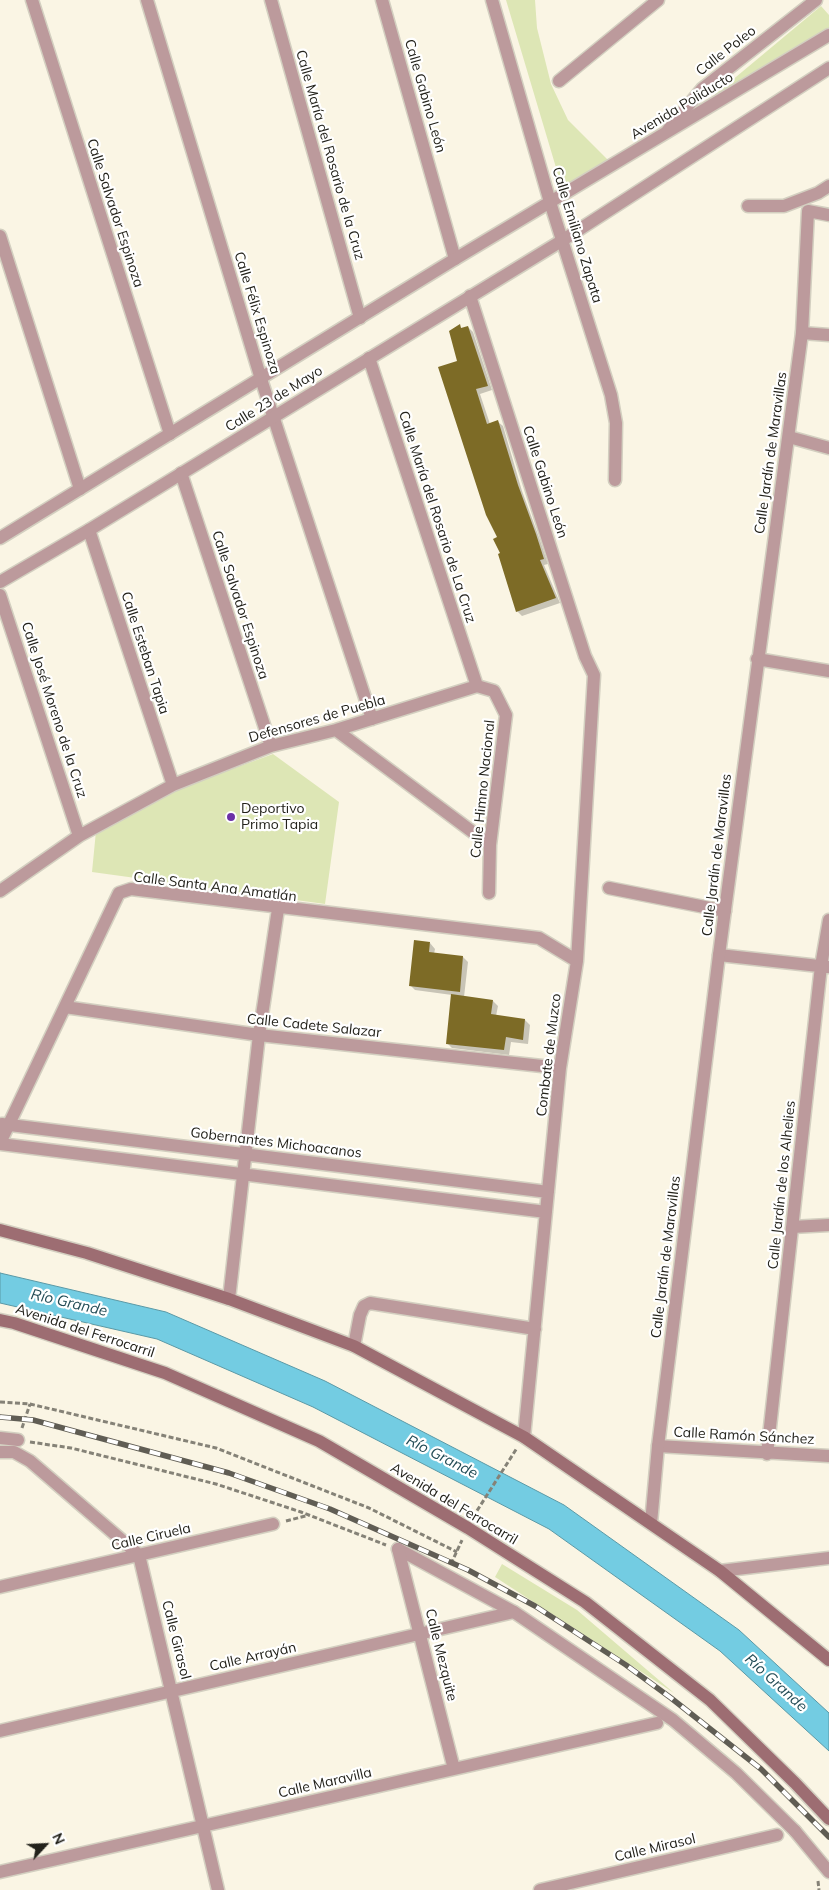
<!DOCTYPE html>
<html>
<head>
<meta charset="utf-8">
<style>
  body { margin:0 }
  #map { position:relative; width:829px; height:1890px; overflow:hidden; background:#faf5e4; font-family:Mulish,sans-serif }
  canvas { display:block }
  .north { position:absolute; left:20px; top:1820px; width:50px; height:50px; -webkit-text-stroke:4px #fff; paint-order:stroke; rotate:65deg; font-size:14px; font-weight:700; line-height:20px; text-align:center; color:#23221b }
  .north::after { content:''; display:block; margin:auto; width:18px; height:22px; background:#23221b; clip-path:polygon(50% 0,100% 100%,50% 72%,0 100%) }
</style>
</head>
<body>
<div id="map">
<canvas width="829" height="1890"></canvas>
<div class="north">N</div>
</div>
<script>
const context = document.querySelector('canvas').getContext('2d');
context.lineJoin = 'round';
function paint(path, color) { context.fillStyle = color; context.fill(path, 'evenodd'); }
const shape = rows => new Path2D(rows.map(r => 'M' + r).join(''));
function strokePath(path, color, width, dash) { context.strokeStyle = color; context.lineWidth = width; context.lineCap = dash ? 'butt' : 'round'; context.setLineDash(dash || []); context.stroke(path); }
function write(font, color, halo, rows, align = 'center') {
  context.font = font + ' Mulish,sans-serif'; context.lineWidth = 4.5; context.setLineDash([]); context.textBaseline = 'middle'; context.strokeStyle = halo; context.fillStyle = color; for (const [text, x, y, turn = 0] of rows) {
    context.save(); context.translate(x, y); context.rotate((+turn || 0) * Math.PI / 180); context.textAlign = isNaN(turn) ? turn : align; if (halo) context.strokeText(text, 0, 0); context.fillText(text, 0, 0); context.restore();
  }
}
const green = shape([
  [506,0,535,0,537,28,551,84,568,120,611,163,563,191],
  [821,6,829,15,829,29,694,112],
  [273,754,339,802,325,904,92,872,96,831,175,790],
  [502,1564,577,1610,674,1693,495,1577]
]);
const water = shape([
  [0,1273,166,1312,325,1381,564,1505,739,1630,829,1713,829,1751,720,1651,549,1529,313,1407,157,1339,0,1303,0,1273]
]);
const shadow = shape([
  [459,326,462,329,468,327,473,332,492,390,480,394,490,424,498,422,503,426,522,491,540,540,548,564,544,565,560,603,522,616,517,611,502,554,459,362],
  [430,943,435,949,434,954,463,957,468,962,464,997,493,1001,498,1006,496,1016,525,1020,530,1025,528,1044,511,1042,509,1055,452,1048,447,1043,452,995,415,990,410,985]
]);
const building = shape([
  [460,324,461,328,468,326,488,386,476,389,487,424,498,420,518,485,536,534,544,559,540,560,556,598,516,612,498,554,500,553,493,539,497,537,486,515,438,367,457,361,449,331],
  [414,940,430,942,429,952,463,956,460,992,409,986],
  [451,994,493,1000,491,1014,525,1019,523,1040,506,1037,504,1050,446,1044]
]);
const path = shape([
  [0,1402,30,1404,216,1448,369,1508,457,1552],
  [22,1428,30,1404],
  [30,1442,71,1448,216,1484,301,1512,386,1545],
  [473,1517,517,1448],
  [286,1521,309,1515],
  [451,1564,462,1540],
  [818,1881,819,1890]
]);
const pedestrian = shape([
  [398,1549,514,1612,673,1720,736,1773,795,1831]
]);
const minor = shape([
  [32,0,170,434],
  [147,0,261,379,372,719],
  [271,0,360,318],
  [382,0,455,259],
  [492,0,550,202,611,395,616,423,615,480],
  [559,81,658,0],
  [668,130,702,89,816,0],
  [748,206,784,206,818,193,829,186],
  [0,236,80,489],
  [470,296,585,656,594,675,577,961,560,1068,524,1437],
  [802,333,829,335],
  [369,358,477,686],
  [789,437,829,448],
  [181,473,271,746],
  [89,530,173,785],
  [0,595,79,836],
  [336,730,490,845],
  [609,888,725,911],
  [0,891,79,836,173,785,271,746,336,730,477,686,494,691,506,715,490,845,489,893],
  [719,955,828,967],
  [65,1007,259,1035,560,1068],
  [2,1124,548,1192],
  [0,1143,119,893,131,889,539,938,577,961],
  [0,1144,546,1212],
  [792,1227,829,1225],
  [229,1299,259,1035,278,909],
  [354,1346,360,1315,364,1306,370,1303,535,1329],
  [0,1438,18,1440],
  [658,1446,829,1456],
  [0,1452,14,1452,30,1461,139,1555,218,1890],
  [767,1454,821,966,829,920],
  [398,1549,454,1769],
  [720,1571,829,1558],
  [0,1587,273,1524],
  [0,1731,514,1612],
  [795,1831,829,1872],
  [0,1872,657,1723],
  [540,1890,777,1835]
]);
const tertiary = shape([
  [0,538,455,259,829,35],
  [0,582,89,530,563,240,829,68],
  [757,659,829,671],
  [651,1523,658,1446,719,955,802,333,808,211,829,215]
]);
const secondary = shape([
  [0,1230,87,1253,229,1299,354,1346,524,1437,720,1571,829,1660],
  [0,1320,14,1323,165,1373,319,1441,468,1528,585,1602,710,1700,795,1783,829,1819]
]);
const rail = shape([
  [0,1417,33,1420,229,1473,330,1509,468,1570,535,1606,626,1665,671,1698,761,1769,829,1837]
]);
const markers = [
  [231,817,5,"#6c31a7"]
];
const streetNames = [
  ["Calle Poleo",726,51,-38],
  ["Calle Gabino León",425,96,74],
  ["Avenida Poliducto",682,106,-31],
  ["Calle María del Rosario de la Cruz",330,155,74],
  ["Calle Salvador Espinoza",115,213,72],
  ["Calle Emiliano Zapata",577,235,73],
  ["Calle Félix Espinoza",257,313,73],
  ["Calle 23 de Mayo",274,399,-32],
  ["Calle Jardín de Maravillas",771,453,-82],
  ["Calle Gabino León",545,482,72],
  ["Calle María del Rosario de La Cruz",437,517,72],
  ["Calle Salvador Espinoza",240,605,72],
  ["Calle Esteban Tapia",145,653,72],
  ["Calle José Moreno de la Cruz",54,710,72],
  ["Defensores de Puebla",317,719,-16],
  ["Calle Himno Nacional",483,789,-84],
  ["Calle Jardín de Maravillas",717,855,-83],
  ["Calle Santa Ana Amatlán",215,887,7],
  ["Calle Cadete Salazar",314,1026,6],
  ["Combate de Muzco",549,1055,-83],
  ["Gobernantes Michoacanos",276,1143,7],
  ["Calle Jardín de los Alhelies",782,1185,-84],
  ["Calle Jardín de Maravillas",666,1257,-83],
  ["Avenida del Ferrocarril",85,1331,18],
  ["Calle Ramón Sánchez",744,1436,3],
  ["Avenida del Ferrocarril",454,1504,31],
  ["Calle Ciruela",151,1537,-13],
  ["Calle Girasol",176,1640,76],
  ["Calle Mezquite",441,1655,76],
  ["Calle Arrayán",253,1657,-13],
  ["Calle Maravilla",325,1783,-13],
  ["Calle Mirasol",655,1848,-13]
];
const poiNames = [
  ["Deportivo",241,809],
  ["Primo Tapia",241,825]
];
const waterNames = [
  ["Río Grande",69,1303,13],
  ["Río Grande",442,1457,27],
  ["Río Grande",776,1683,42]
];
paint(green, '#dde6b5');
paint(water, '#73cce2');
strokePath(water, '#5b99a6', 1);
paint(shadow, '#0003');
paint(building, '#7d6b26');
strokePath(pedestrian, '#d3cfc0', 15);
strokePath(minor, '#d3cfc0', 15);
strokePath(tertiary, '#d3cfc0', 15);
strokePath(secondary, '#d3cfc0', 15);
strokePath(path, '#858277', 3, [5, 2.5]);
strokePath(pedestrian, '#bc9a9c', 12);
strokePath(minor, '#bc9a9c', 12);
strokePath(tertiary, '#bc9a9c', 12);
strokePath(secondary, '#9d6d72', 12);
strokePath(rail, '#605d54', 5.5);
strokePath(rail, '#fff', 4, [11]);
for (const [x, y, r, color] of markers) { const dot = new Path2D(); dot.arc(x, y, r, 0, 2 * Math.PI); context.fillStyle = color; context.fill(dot); strokePath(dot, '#fff', 2); }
write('14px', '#23221b', '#fff', streetNames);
write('14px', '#23221b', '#fff', poiNames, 'left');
write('italic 15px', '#234c56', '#fff', waterNames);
</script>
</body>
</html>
